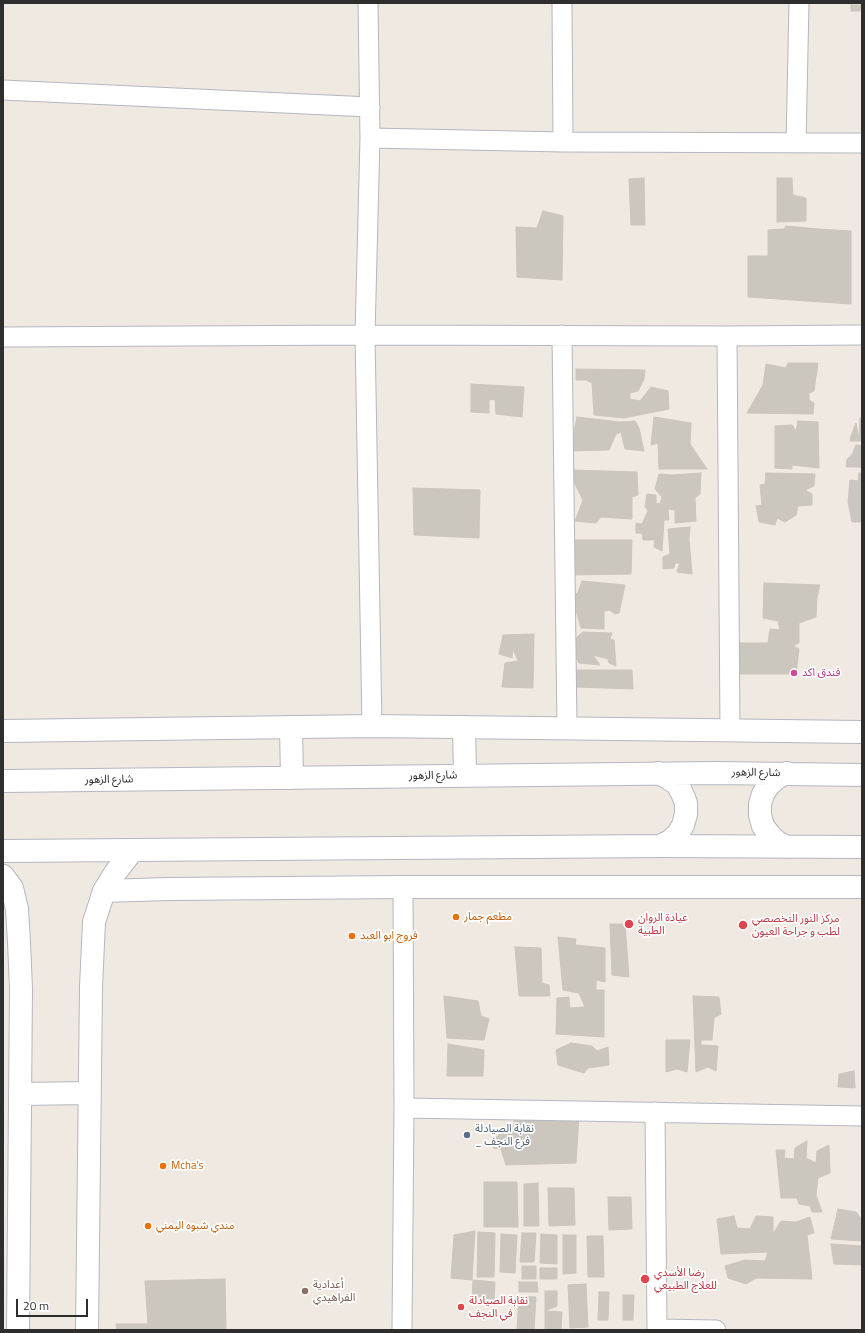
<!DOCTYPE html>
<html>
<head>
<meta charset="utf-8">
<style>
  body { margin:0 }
  #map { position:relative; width:865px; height:1333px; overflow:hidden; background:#efe9e1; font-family:"Titillium Web",sans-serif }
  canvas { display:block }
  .frame { position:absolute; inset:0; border:4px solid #2e2e2e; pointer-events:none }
  .scale { position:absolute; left:16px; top:1299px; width:72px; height:18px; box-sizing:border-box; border:2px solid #2e2e2e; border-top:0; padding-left:5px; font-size:12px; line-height:14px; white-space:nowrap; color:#2e2e2e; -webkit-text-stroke:3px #fff; paint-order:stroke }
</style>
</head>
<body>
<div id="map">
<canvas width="865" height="1333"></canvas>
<div class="frame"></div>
<div class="scale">20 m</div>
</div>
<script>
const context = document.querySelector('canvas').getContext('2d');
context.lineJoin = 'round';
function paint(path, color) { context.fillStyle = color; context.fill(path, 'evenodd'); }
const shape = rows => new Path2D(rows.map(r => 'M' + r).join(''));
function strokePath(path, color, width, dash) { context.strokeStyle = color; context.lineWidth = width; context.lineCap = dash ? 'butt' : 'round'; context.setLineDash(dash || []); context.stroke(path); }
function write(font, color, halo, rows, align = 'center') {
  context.font = font + ' "Titillium Web","Noto Sans Arabic",sans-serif'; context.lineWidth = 3.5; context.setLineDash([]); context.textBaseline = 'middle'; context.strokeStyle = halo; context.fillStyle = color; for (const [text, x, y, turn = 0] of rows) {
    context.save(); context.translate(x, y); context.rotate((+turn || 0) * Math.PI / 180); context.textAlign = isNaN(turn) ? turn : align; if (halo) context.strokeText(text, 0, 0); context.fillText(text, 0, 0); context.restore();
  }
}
const building = shape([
  [851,5,861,5,860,11,851,11,851,5],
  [644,178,645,225,631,225,629,179,644,178],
  [777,178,792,178,793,195,806,198,806,221,777,222,777,178],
  [543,211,563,216,562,280,517,277,516,227,537,228,543,211],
  [786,226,818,229,851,231,851,304,748,297,748,256,768,256,768,230,784,229,786,226],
  [788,363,818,363,814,391,809,393,809,400,814,403,813,414,747,413,763,385,766,364,786,368,788,363],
  [576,369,645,370,644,379,638,391,630,393,630,399,640,401,651,387,668,391,669,409,624,418,594,415,592,383,586,380,576,380,576,369],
  [471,384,524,387,522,417,496,414,495,399,489,400,489,413,471,412,471,384],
  [577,417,620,422,635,421,639,428,644,451,625,449,621,432,616,434,609,450,570,451,577,417],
  [654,417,691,423,690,444,707,469,659,469,658,443,651,445,654,417],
  [860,418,862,419,862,441,850,441,851,436,856,423,859,440,860,418],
  [798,421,818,422,819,468,792,465,792,469,775,468,775,426,792,425,796,431,798,421],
  [856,445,862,446,862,467,846,467,847,459,852,455,856,445],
  [571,470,637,472,638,495,632,497,632,519,601,517,596,523,575,521,583,500,573,480,571,470],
  [701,473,700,494,695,498,696,521,675,523,675,510,668,509,669,520,664,520,662,551,654,547,655,540,643,540,642,533,636,533,636,523,642,524,648,511,645,506,647,494,656,495,656,503,660,504,662,497,655,489,659,474,672,475,701,473],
  [766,473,815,474,814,486,805,490,812,494,812,505,798,506,796,515,785,522,777,518,775,525,759,522,756,506,762,505,760,485,765,484,766,473],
  [859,473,862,473,862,522,852,522,848,502,850,480,858,481,859,473],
  [413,488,480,490,479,538,414,535,413,488],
  [690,527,689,539,692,574,677,572,680,563,675,563,674,568,663,569,663,557,670,554,668,529,690,527],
  [571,540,632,540,631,574,570,575,571,540],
  [582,581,625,585,619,613,615,614,609,610,604,611,604,629,581,628,576,610,575,595,578,592,582,581],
  [764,583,820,585,817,597,816,617,799,623,799,643,793,646,799,649,796,674,737,674,736,643,768,643,770,629,780,630,778,621,763,618,764,583],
  [583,632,612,633,610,639,614,640,616,666,609,663,608,659,593,655,600,665,579,663,573,652,574,643,577,637,583,632],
  [534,634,533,688,502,687,505,663,518,661,513,649,512,658,499,654,503,635,534,634],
  [575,670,632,670,633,689,577,687,575,670],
  [610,924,625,924,629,977,612,975,610,924],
  [558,937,576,939,575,945,605,948,605,982,596,980,596,990,604,990,604,1037,556,1034,557,998,569,997,570,1008,585,1007,579,993,563,990,558,937],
  [515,947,541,948,542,983,549,985,550,996,519,996,515,947],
  [444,996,478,1001,481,1016,489,1019,484,1040,447,1038,444,996],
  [693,996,719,997,721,1014,714,1018,712,1040,701,1040,701,1045,718,1046,716,1071,708,1067,696,1072,693,996],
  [666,1040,690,1040,687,1072,677,1069,666,1072,666,1040],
  [571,1043,592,1046,597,1051,608,1047,609,1065,588,1068,584,1073,558,1065,556,1050,571,1043],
  [448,1044,484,1050,483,1076,447,1076,448,1044],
  [854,1071,855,1088,838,1087,839,1074,854,1071],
  [516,1115,579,1117,576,1163,506,1165,501,1149,493,1148,494,1139,502,1132,513,1127,516,1115],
  [807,1141,806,1158,816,1163,817,1151,829,1145,830,1173,818,1178,816,1195,822,1212,812,1212,810,1206,799,1204,797,1198,781,1198,776,1150,785,1150,784,1158,794,1159,795,1148,807,1141],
  [484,1182,517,1182,518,1227,484,1227,484,1182],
  [538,1183,539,1226,524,1226,524,1184,538,1183],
  [548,1188,574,1188,575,1225,549,1226,548,1188],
  [608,1197,631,1197,632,1229,609,1230,608,1197],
  [838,1209,856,1212,862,1220,862,1241,831,1239,838,1209],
  [734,1216,737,1228,750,1229,756,1216,773,1217,773,1234,781,1221,796,1222,810,1217,814,1233,807,1235,812,1279,756,1278,746,1284,728,1278,725,1266,745,1260,765,1261,768,1252,721,1254,717,1219,734,1216],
  [475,1231,472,1280,451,1278,454,1235,475,1231],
  [478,1232,495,1233,494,1277,477,1277,478,1232],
  [522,1233,536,1233,534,1262,520,1262,522,1233],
  [501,1234,517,1235,515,1273,500,1272,501,1234],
  [541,1234,557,1235,557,1264,540,1263,541,1234],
  [563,1235,576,1235,576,1273,563,1274,563,1235],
  [587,1236,603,1236,604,1277,588,1277,587,1236],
  [831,1244,862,1246,862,1265,834,1264,831,1244],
  [522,1266,536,1266,536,1279,522,1279,522,1266],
  [540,1268,557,1268,557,1279,540,1279,540,1268],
  [225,1279,226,1330,117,1330,116,1324,148,1324,145,1281,225,1279],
  [473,1280,495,1282,494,1301,472,1300,473,1280],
  [519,1282,537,1282,538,1292,519,1292,519,1282],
  [586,1284,588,1327,570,1328,568,1285,586,1284],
  [545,1291,557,1291,557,1306,545,1311,545,1291],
  [599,1292,609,1292,608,1320,598,1320,599,1292],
  [623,1295,634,1295,633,1320,623,1320,623,1295],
  [519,1296,536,1297,534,1330,517,1329,519,1296],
  [545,1311,562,1312,561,1329,545,1329,545,1311]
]);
const minor = shape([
  [368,3,370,138,365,335,372,726],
  [562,3,563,142],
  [3,90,370,107],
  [370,138,563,142,862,143],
  [796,143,799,3],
  [562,335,567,728],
  [727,336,730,730],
  [3,337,365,335,727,336,862,335],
  [404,1108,862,1116],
  [655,1112,657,1330],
  [657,1329,716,1330],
  [402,1330,404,1108,403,887]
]);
const tertiary = shape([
  [3,731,372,726,862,732],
  [104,891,169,889,403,887,862,887]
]);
const secondary = shape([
  [291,727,292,778],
  [464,727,465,776],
  [658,773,668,778,677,784,682,793,686,803,686,814,683,825,678,834,670,841,660,846],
  [3,781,716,773,862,775],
  [787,847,777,842,769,834,763,826,760,815,760,804,763,794,769,785,777,778,787,773],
  [3,851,660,846,862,847],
  [3,876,12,888,17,909,19,942,21,989,18,1330],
  [20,1094,90,1093],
  [87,1330,91,987,94,922,104,891,115,873,133,850]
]);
const markers = [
  [794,673,4,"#d1479c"],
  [456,917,4,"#e8710a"],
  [629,924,5,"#e0444e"],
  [743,925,5,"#e0444e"],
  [352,936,4,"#e8710a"],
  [467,1135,4,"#5c6f8a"],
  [163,1166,4,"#e8710a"],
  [148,1226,4,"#e8710a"],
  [645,1279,5,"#e0444e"],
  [305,1291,4,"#8d6e63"],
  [461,1307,4,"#e0444e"]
];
const hotelNames = [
  ["فندق اكد",802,673]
];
const streetNames = [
  ["شارع الزهور",756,773,1],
  ["شارع الزهور",433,776,-1],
  ["شارع الزهور",109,780,-1]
];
const foodNames = [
  ["مطعم جمار",464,917],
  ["فروج ابو العبد",360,936],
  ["Mcha’s",171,1166],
  ["مندي شبوه اليمني",156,1226]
];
const healthNames = [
  ["عيادة الروان",638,918],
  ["الطبية",638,931],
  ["مركز النور التخصصي",752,919],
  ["لطب و جراحة العيون",752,932],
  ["رضا الأسدي",654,1273],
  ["للعلاج الطبيعي",654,1286],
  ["نقابة الصيادلة",469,1301],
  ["في النجف",469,1314]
];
const serviceNames = [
  ["نقابة الصيادلة",475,1129],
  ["_ فرع النجف",475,1142]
];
const educationNames = [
  ["أعدادية",313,1285],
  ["الفراهيدي",313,1298]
];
paint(building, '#cbc7bf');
strokePath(building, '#cbc5ba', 1);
strokePath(minor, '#b4b7c1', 21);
strokePath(tertiary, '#b4b7c1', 24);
strokePath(secondary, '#b4b7c1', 24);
strokePath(minor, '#fff', 19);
strokePath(tertiary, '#fff', 22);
strokePath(secondary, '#fff', 22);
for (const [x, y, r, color] of markers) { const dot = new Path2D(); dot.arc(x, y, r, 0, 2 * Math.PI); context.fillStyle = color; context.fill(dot); strokePath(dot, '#fff', 1.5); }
write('11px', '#b23c85', '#fff', hotelNames, 'left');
write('11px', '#2e2e2e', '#fff', streetNames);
write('11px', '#c56008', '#fff', foodNames, 'left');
write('11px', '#be3a42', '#fff', healthNames, 'left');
write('11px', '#4e5e75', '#fff', serviceNames, 'left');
write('11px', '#785e54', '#fff', educationNames, 'left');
</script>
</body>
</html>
